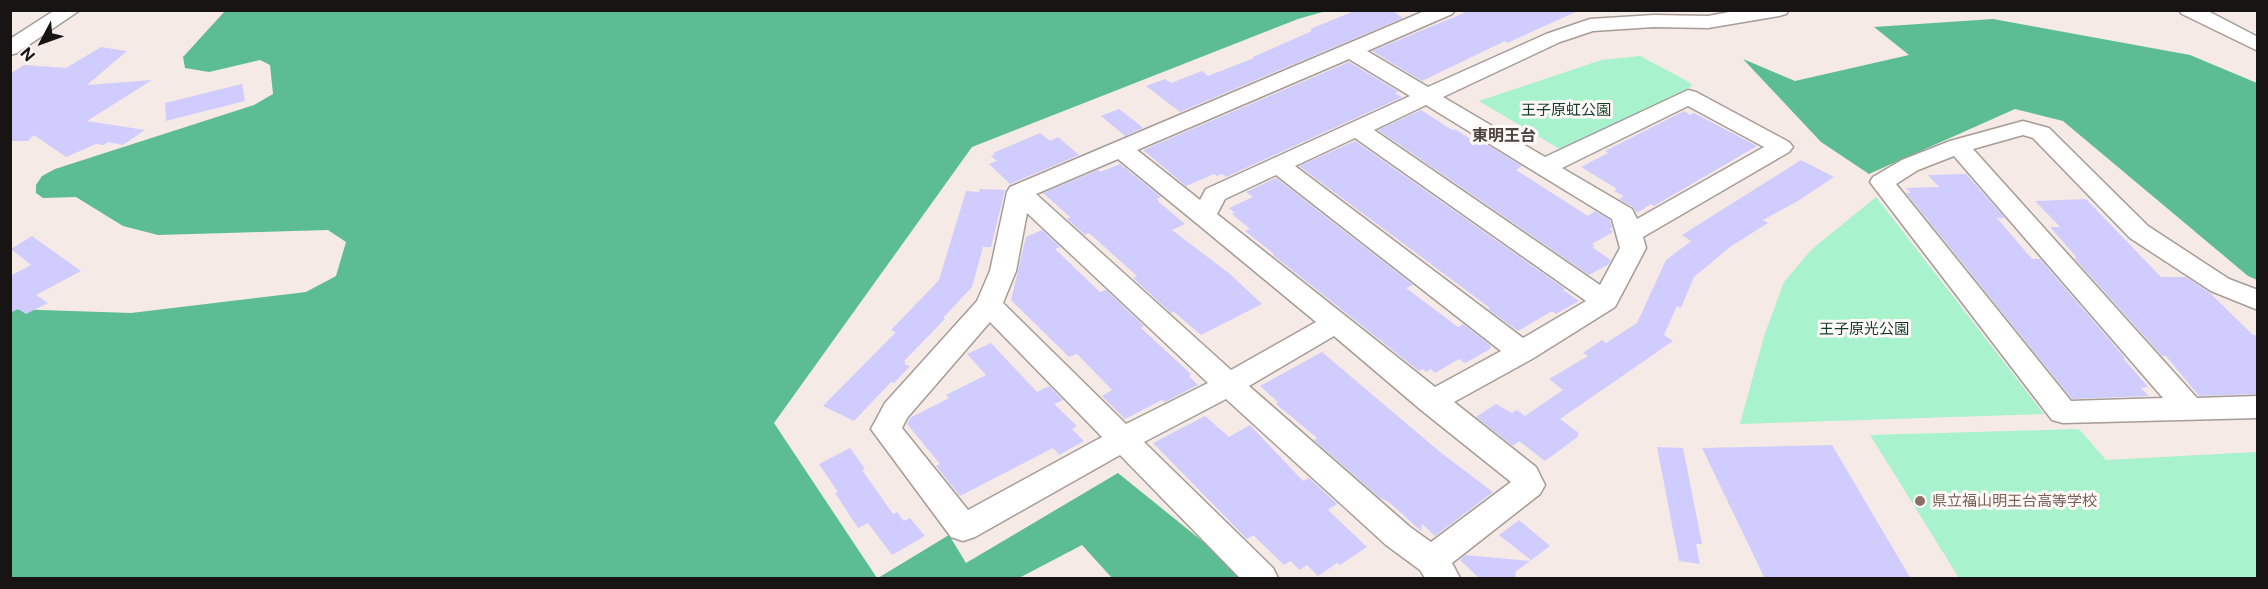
<!DOCTYPE html>
<html>
<head>
<meta charset="utf-8">
<style>
  body { margin:0 }
  #map { position:relative; width:2268px; height:589px; overflow:hidden; background:#f6eae6; font-family:"Public Sans",sans-serif }
  canvas { display:block }
  .frame { position:absolute; inset:0; border:12px solid #181413; pointer-events:none }
  .north { position:absolute; left:12px; top:12px; width:60px; height:60px; -webkit-text-stroke:4px #fef9f7; paint-order:stroke; rotate:229deg; font-size:16px; font-weight:700; line-height:24px; text-align:center; color:#181413 }
  .north::after { content:''; display:block; margin:auto; width:21px; height:27px; background:#181413; clip-path:polygon(50% 0,100% 100%,50% 72%,0 100%) }
</style>
</head>
<body>
<div id="map">
<canvas width="2268" height="589"></canvas>
<div class="frame"></div>
<div class="north">N</div>
</div>
<script>
const context = document.querySelector('canvas').getContext('2d');
context.lineJoin = 'round';
function paint(path, color) { context.fillStyle = color; context.fill(path, 'evenodd'); }
const shape = rows => new Path2D(rows.map(r => 'M' + r).join(''));
function strokePath(path, color, width, dash) { context.strokeStyle = color; context.lineWidth = width; context.lineCap = dash ? 'butt' : 'round'; context.setLineDash(dash || []); context.stroke(path); }
function write(font, color, halo, rows, align = 'center') {
  context.font = font + ' "Public Sans","Noto Sans JP",sans-serif'; context.lineWidth = 6; context.setLineDash([]); context.textBaseline = 'middle'; context.strokeStyle = halo; context.fillStyle = color; for (const [text, x, y, turn = 0] of rows) {
    context.save(); context.translate(x, y); context.rotate((+turn || 0) * Math.PI / 180); context.textAlign = isNaN(turn) ? turn : align; if (halo) context.strokeText(text, 0, 0); context.fillText(text, 0, 0); context.restore();
  }
}
const green = shape([
  [1640,56,1689,82,1692,86,1563,151,1479,101,1601,60],
  [1876,197,2044,414,1740,424,1764,336,1784,282,1811,250],
  [2079,429,2106,460,2257,452,2257,578,1959,578,1870,435]
]);
const forest = shape([
  [225,11,1326,11,1298,19,972,147,774,423,877,578,11,578,11,309,131,313,306,292,336,276,346,242,328,230,158,235,123,226,76,197,43,198,36,193,36,185,42,176,55,169,254,105,273,94,270,65,260,60,209,72,185,68,183,57],
  [1993,19,2190,55,2257,83,2257,280,2248,276,2063,121,2015,109,1869,174,1821,142,1743,59,1795,81,1909,55,1874,27],
  [1118,473,1248,578,1112,578,1082,545,1019,578,878,578,949,535,966,563]
]);
const building = shape([
  [1357,10,1391,10,1403,18,1180,112,1146,86,1165,79,1171,83,1202,71,1208,76,1254,58,1253,57,1312,31,1310,29],
  [1471,10,1580,10,1507,43,1505,41,1422,81,1372,51],
  [101,47,127,51,87,85,152,80,87,121,145,130,123,145,108,142,103,145,96,144,66,157,34,135,28,141,10,141,10,74,24,65,66,68],
  [1349,62,1399,92,1395,93,1402,97,1226,177,1222,174,1217,176,1214,174,1186,186,1143,150],
  [242,84,245,101,166,121,165,103],
  [1119,109,1137,123,1143,128,1125,136,1101,116],
  [1421,110,1452,130,1454,129,1471,139,1474,137,1522,166,1516,170,1588,216,1595,211,1610,220,1612,228,1609,229,1613,232,1592,244,1595,246,1592,247,1611,260,1609,264,1589,275,1378,130],
  [1684,111,1690,115,1694,113,1757,146,1654,206,1651,204,1637,213,1633,207,1619,199,1624,196,1614,191,1617,189,1581,167,1608,153,1605,151],
  [1040,133,1050,141,1058,137,1079,155,1010,184,989,164,997,161,991,156,995,154,993,153],
  [1355,141,1565,289,1563,290,1579,301,1556,314,1552,311,1518,331,1488,309,1490,308,1299,166],
  [1801,160,1834,177,1798,201,1763,220,1768,223,1730,247,1694,277,1681,308,1677,306,1664,335,1673,341,1560,419,1579,433,1577,435,1579,436,1545,461,1519,441,1513,446,1476,417,1496,404,1512,413,1517,410,1525,416,1563,390,1549,379,1588,356,1583,353,1602,340,1606,343,1637,323,1666,260,1691,241,1682,235],
  [1120,164,1161,197,1157,199,1159,202,1185,224,1172,230,1230,274,1262,304,1201,335,1174,312,1171,313,1133,278,1137,276,1089,233,1085,235,1067,219,1070,217,1043,193,1098,170,1100,172],
  [1966,174,2005,218,1997,218,2032,259,2040,259,2125,358,2123,358,2148,387,2141,388,2149,396,2072,399,1906,193,1911,193,1906,188,1939,187,1928,175],
  [1276,178,1413,285,1406,288,1458,327,1463,324,1491,346,1490,349,1465,363,1459,359,1435,373,1431,369,1426,372,1423,369,1419,371,1273,255,1274,254,1245,231,1250,229,1232,214,1235,213,1229,208,1253,197,1246,192],
  [980,189,1005,190,991,247,983,247,972,287,943,318,945,319,904,361,906,362,904,364,910,366,894,383,891,382,854,421,823,406,896,332,891,330,939,280,966,191,979,192],
  [2086,199,2161,277,2186,277,2210,293,2253,335,2258,336,2258,394,2199,396,2166,356,2162,356,2074,258,2077,258,2050,227,2060,227,2035,201],
  [1042,230,1060,247,1055,249,1100,292,1106,290,1144,326,1141,328,1191,374,1189,376,1198,385,1165,402,1162,400,1125,419,1102,396,1112,390,1077,354,1069,357,1011,300,1026,237],
  [32,236,81,271,36,295,48,303,26,314,18,309,10,313,10,276,31,265,11,249],
  [991,343,1037,392,1049,386,1063,400,1054,404,1077,426,1072,429,1084,441,1059,455,1053,448,960,496,936,466,940,464,907,424,910,418,949,398,946,395,986,375,967,354],
  [1322,352,1440,452,1493,492,1435,536,1422,524,1421,531,1390,503,1379,497,1314,440,1317,438,1276,404,1278,402,1260,386],
  [1205,416,1229,437,1250,425,1303,481,1309,478,1337,504,1328,510,1367,547,1340,565,1337,563,1318,576,1307,565,1300,570,1290,561,1284,565,1253,535,1247,539,1153,443],
  [1832,445,1911,579,1765,579,1702,448],
  [1657,447,1683,448,1702,544,1696,544,1700,564,1679,561],
  [850,448,865,469,862,470,893,514,897,512,904,521,910,518,925,536,892,555,868,523,858,528,835,493,838,492,819,464],
  [1519,520,1550,546,1531,560,1499,535],
  [1465,555,1530,561,1515,572,1516,579,1480,579,1460,560]
]);
const minor = shape([
  [55,10,80,10,17,53,10,55,10,39,55,10],
  [1427,10,1455,10,1452,14,1367,51,1428,87,1546,34,1590,19,1654,15,1708,16,1740,10,1789,10,1786,14,1779,16,1708,28,1654,27,1593,31,1560,42,1443,97,1545,157,1688,90,1696,92,1789,142,1793,147,1789,152,1643,237,1646,248,1615,307,1532,359,1454,402,1536,467,1545,485,1540,494,1452,563,1460,578,1425,578,1420,570,1386,545,1226,399,1144,442,1273,568,1278,578,1240,578,1120,455,975,537,963,541,951,537,871,429,885,403,977,301,990,271,1007,192,1010,187,1427,10],
  [1349,59,1410,96,1206,189,1200,200,1137,150,1349,59],
  [1426,105,1612,219,1620,248,1600,285,1374,130,1426,105],
  [1688,106,1764,147,1637,219,1632,209,1562,168,1688,106],
  [1355,138,1586,301,1523,338,1295,166,1355,138],
  [1118,159,1195,222,1316,322,1231,370,1036,194,1118,159],
  [1276,175,1501,351,1435,387,1217,214,1225,199,1276,175],
  [1027,213,1208,383,1126,424,1003,303,1016,271,1027,213],
  [990,322,1102,437,968,510,902,428,907,418,990,322],
  [1334,336,1421,410,1511,482,1431,542,1410,527,1249,386,1334,336],
  [2179,10,2206,10,2258,37,2258,51,2182,14,2179,10],
  [2023,121,2049,128,2148,226,2229,279,2258,290,2258,310,2211,291,2130,238,2033,138,2023,135,1973,149,2197,398,2258,396,2258,418,2063,423,2052,420,1870,182,1873,177,1902,160,1950,141,2023,121],
  [1954,156,2163,398,2071,401,1896,184,1918,170,1954,156]
]);
const markers = [
  [1920,501,6,"#8d6e63"]
];
const parkNames = [
  ["王子原虹公園",1566,110],
  ["王子原光公園",1864,329]
];
const educationNames = [
  ["県立福山明王台高等学校",1932,501]
];
const neighbourhoodNames = [
  ["東明王台",1504,136]
];
paint(green, '#a8f2cd');
paint(forest, '#5bbd91');
paint(building, '#d0ccfe');
strokePath(minor, '#a69b97', 3);
paint(minor, '#fff');
for (const [x, y, r, color] of markers) { const dot = new Path2D(); dot.arc(x, y, r, 0, 2 * Math.PI); context.fillStyle = color; context.fill(dot); strokePath(dot, '#fef9f7', 2); }
write('15px', '#113c2a', '#fef9f7', parkNames);
write('15px', '#785e54', '#fef9f7', educationNames, 'left');
write('bold 16px', '#4d4440', '#fef9f7', neighbourhoodNames);
</script>
</body>
</html>
